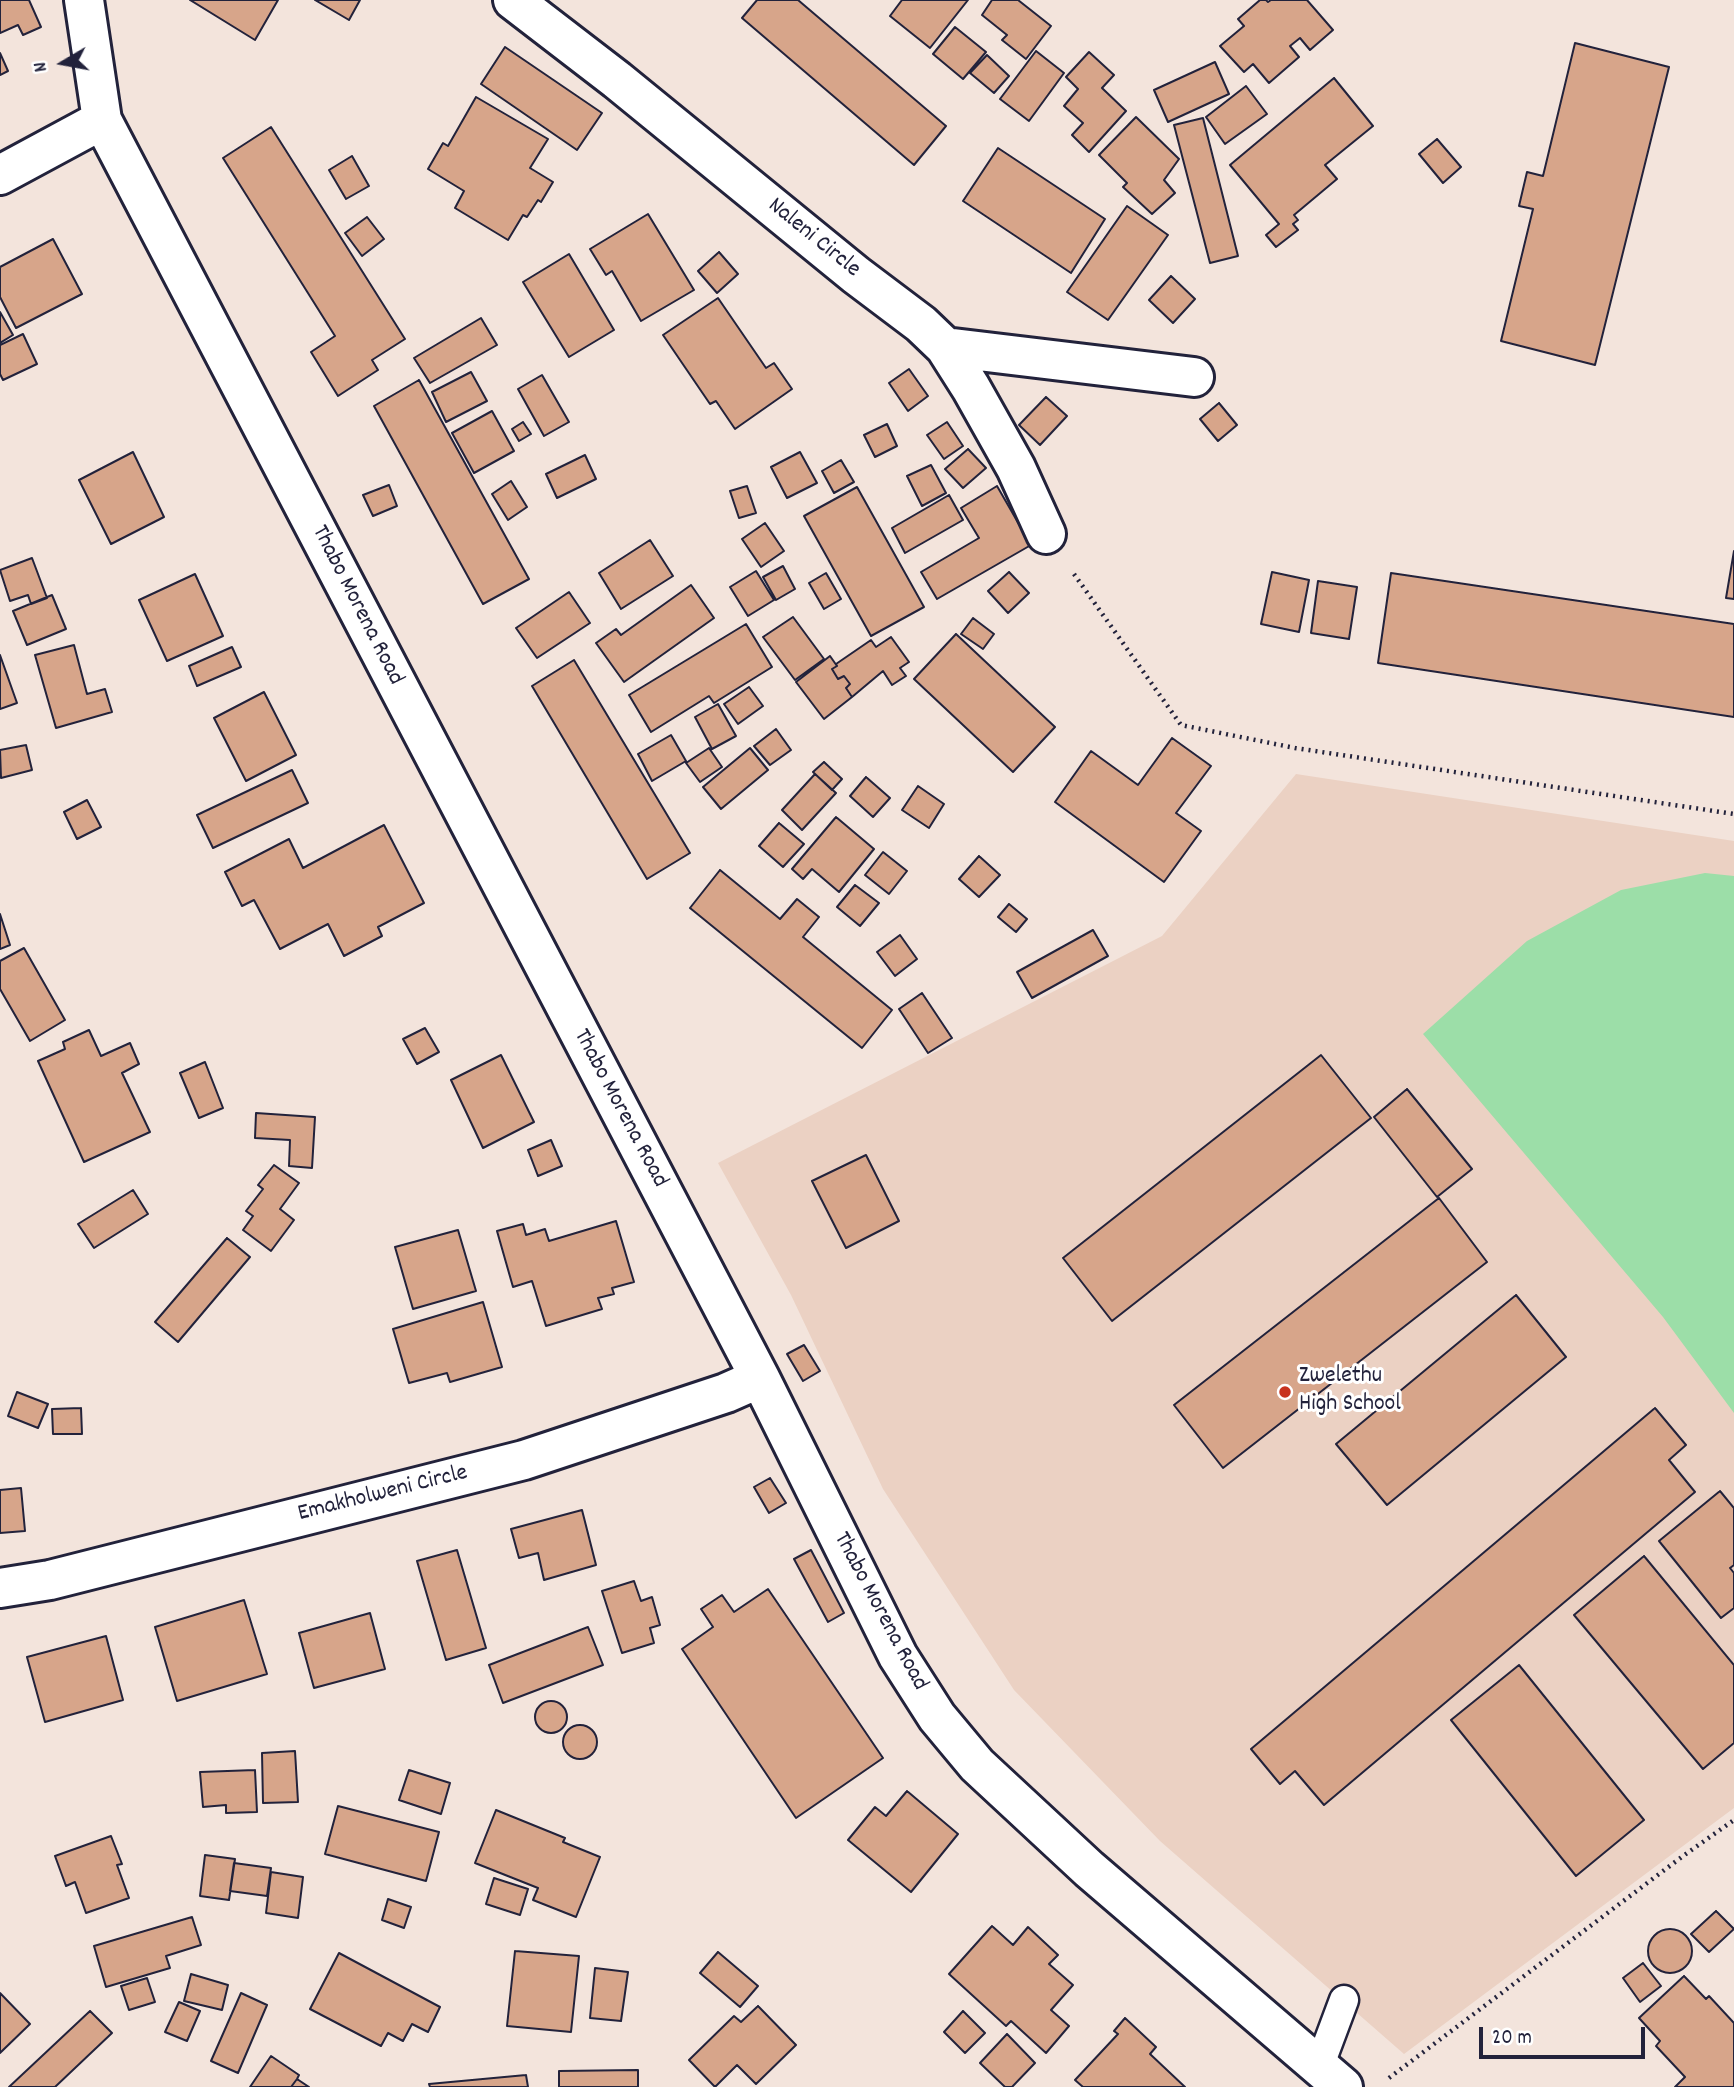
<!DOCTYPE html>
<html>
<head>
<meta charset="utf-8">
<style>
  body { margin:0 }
  #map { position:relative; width:1734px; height:2087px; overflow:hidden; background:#f3e4dc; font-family:Dekko,sans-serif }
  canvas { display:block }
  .north { position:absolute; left:28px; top:28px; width:70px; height:70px; -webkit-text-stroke:5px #fff; paint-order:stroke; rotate:260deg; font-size:19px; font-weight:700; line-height:28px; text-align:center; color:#22223b }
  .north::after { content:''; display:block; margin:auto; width:24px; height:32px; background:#22223b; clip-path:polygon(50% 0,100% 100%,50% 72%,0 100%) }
  .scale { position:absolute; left:1479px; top:2027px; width:166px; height:32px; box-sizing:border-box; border:4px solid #22223b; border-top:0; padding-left:9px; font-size:21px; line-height:24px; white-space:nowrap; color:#22223b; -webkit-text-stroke:5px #fff; paint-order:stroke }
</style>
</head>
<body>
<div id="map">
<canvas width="1734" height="2087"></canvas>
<div class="north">N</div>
<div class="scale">20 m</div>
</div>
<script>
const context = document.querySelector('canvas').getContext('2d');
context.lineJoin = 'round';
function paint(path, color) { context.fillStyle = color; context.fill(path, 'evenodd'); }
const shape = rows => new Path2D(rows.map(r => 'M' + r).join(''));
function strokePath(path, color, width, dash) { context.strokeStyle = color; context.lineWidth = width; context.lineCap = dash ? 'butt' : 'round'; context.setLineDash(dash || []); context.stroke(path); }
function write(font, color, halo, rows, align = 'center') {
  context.font = font + ' Dekko,sans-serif'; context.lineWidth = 6; context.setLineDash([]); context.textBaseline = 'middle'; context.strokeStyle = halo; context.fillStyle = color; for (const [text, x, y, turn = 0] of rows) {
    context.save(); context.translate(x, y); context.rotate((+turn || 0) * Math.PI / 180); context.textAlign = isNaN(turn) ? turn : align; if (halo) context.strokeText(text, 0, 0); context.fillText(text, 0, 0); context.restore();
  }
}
const built = shape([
  [1296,774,1734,841,1734,1808,1404,2054,1160,1841,1014,1690,883,1489,791,1295,718,1163,1162,936]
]);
const green = shape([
  [1705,873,1734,876,1734,1413,1663,1317,1423,1034,1527,941,1621,890]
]);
const building = shape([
  [0,0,29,0,41,27,23,35,18,25,0,33,0,0],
  [190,0,278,0,255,40,190,0],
  [315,0,360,0,349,20,315,0],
  [757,0,798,0,946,126,914,165,742,18,757,0],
  [902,0,968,0,930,48,890,16,902,0],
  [992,0,1018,0,1051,26,1026,59,1002,40,1007,35,982,15,992,0],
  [1260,0,1266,0,1268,2,1271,0,1307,0,1333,30,1310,50,1300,38,1290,46,1299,57,1269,83,1253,64,1244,72,1220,46,1244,26,1238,19,1260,0],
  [955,27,986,52,963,79,933,54,955,27],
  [1575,43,1669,67,1595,365,1501,341,1533,209,1519,206,1527,172,1543,176,1575,43],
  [505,47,602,113,577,150,481,84,505,47],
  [1036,51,1064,73,1029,121,1000,99,1036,51],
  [1089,52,1114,75,1102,88,1126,111,1089,152,1072,135,1083,123,1064,106,1078,89,1066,77,1089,52],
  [0,53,8,71,0,75,0,53],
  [987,55,1009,76,994,93,970,73,987,55],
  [1215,62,1229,94,1168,122,1154,90,1215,62],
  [1334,78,1373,126,1325,165,1337,179,1294,215,1298,220,1293,224,1298,230,1276,247,1266,235,1279,224,1230,165,1334,78],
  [1246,86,1267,114,1225,144,1206,117,1246,86],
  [476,97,548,139,530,168,553,182,541,202,538,200,527,217,523,215,508,240,455,208,464,191,428,169,443,143,448,146,476,97],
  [1136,117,1179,159,1164,180,1175,193,1152,214,1123,187,1127,183,1099,155,1136,117],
  [1203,118,1238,256,1210,263,1174,125,1203,118],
  [271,127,405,339,372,360,378,370,338,396,311,352,335,336,223,158,271,127],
  [1437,139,1461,167,1443,183,1419,154,1437,139],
  [998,148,1105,219,1071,273,963,201,998,148],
  [352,156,369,186,346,199,329,170,352,156],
  [1127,206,1168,235,1108,320,1067,292,1127,206],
  [648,214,694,290,641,321,612,271,606,275,590,249,648,214],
  [367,217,384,239,362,256,345,233,367,217],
  [53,239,82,294,16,328,0,297,0,267,53,239],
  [719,252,738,274,717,293,698,271,719,252],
  [569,254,614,330,569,357,523,282,569,254],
  [1171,276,1195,299,1173,323,1149,300,1171,276],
  [718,298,766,368,774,363,792,389,735,429,716,401,710,404,663,335,718,298],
  [0,312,13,335,0,343,0,312],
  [481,318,497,345,430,383,414,358,481,318],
  [23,334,37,364,3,380,0,374,0,345,23,334],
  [909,369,928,396,908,411,889,383,909,369],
  [471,372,487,401,446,422,432,392,471,372],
  [542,375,569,422,544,436,518,389,542,375],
  [419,380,529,579,483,604,374,406,419,380],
  [1046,397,1067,416,1040,445,1019,425,1046,397],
  [1219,403,1237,425,1218,441,1200,419,1219,403],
  [492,411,514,451,474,473,452,433,492,411],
  [523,422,531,434,519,441,512,429,523,422],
  [947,422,963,446,944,459,927,435,947,422],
  [887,424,897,446,875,457,864,435,887,424],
  [968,449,986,468,963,488,945,469,968,449],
  [133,452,164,517,111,544,79,480,133,452],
  [800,452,817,483,787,498,771,467,800,452],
  [585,455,596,479,557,498,546,474,585,455],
  [841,460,854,482,834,493,822,471,841,460],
  [931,465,946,493,922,506,907,476,931,465],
  [511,481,527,507,508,520,492,494,511,481],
  [389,485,397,506,373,516,363,495,389,485],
  [747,486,756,513,739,518,730,491,747,486],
  [997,486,1031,545,937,599,921,572,979,538,961,508,997,486],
  [857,487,924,607,871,636,804,516,857,487],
  [949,495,963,520,905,553,892,528,949,495],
  [765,523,784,551,761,567,742,539,765,523],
  [650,540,673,576,621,609,599,573,650,540],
  [1734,551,1734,599,1726,598,1734,551],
  [32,558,47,598,31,604,28,595,10,601,0,570,32,558],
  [783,566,795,589,776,600,763,577,783,566],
  [756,571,774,600,748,616,730,587,756,571],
  [1009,572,1029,593,1008,613,988,591,1009,572],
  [1272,572,1309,580,1299,632,1261,624,1272,572],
  [826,573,841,599,824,609,809,583,826,573],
  [1391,573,1734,624,1734,717,1378,663,1391,573],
  [195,574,223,636,167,661,139,600,195,574],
  [1318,581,1357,587,1349,639,1311,633,1318,581],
  [691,585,714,618,624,682,596,643,616,629,621,635,691,585],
  [569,592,590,623,537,658,516,628,569,592],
  [52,595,66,629,27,645,13,611,52,595],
  [793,617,824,659,795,680,763,637,793,617],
  [973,618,994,634,983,649,961,634,973,618],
  [746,624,772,667,714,703,709,696,651,732,629,695,746,624],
  [956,634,1055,727,1013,772,914,679,956,634],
  [891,637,909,662,900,668,906,676,892,685,883,671,852,697,846,688,850,684,844,676,838,679,832,669,837,666,836,664,871,640,876,647,891,637],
  [74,645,87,694,105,689,112,712,56,728,35,655,74,645],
  [232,647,241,667,197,686,189,666,232,647],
  [0,655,17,703,0,709,0,655],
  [830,656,837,666,832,669,838,679,844,676,850,684,846,688,852,697,824,719,796,682,830,656],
  [574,660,690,853,647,879,532,686,574,660],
  [749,687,763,706,738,724,724,704,749,687],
  [264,692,296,755,246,781,214,718,264,692],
  [718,704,736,736,712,749,695,717,718,704],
  [776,729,791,750,770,765,754,746,776,729],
  [671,735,686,761,652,781,638,754,671,735],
  [1172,738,1211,766,1176,813,1201,831,1164,882,1055,802,1091,751,1138,785,1172,738],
  [26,745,32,770,1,778,0,750,26,745],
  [709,748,722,767,700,782,686,763,709,748],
  [750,748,768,770,721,809,703,787,750,748],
  [824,762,842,779,832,790,813,772,824,762],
  [292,770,308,803,213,848,197,815,292,770],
  [815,774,836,793,802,830,782,810,815,774],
  [866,777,890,798,873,817,850,796,866,777],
  [918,786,944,804,929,828,902,810,918,786],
  [87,800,101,827,77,839,64,812,87,800],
  [836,817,874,849,839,892,812,869,803,879,792,869,836,817],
  [779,823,804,844,783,867,759,846,779,823],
  [384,825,424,903,378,927,382,936,344,956,328,924,280,949,254,900,242,906,225,872,289,839,303,868,384,825],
  [883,852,907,871,889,894,865,875,883,852],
  [979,856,1000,875,979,897,959,879,979,856],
  [720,870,780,919,797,899,819,917,803,937,892,1010,862,1048,690,908,720,870],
  [855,885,879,903,860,926,837,907,855,885],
  [1009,904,1027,919,1016,932,998,917,1009,904],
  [0,914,10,945,0,949,0,914],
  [1093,930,1108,956,1032,998,1017,972,1093,930],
  [900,935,917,959,895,976,877,952,900,935],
  [24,948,65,1020,30,1041,0,989,0,961,24,948],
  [922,993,952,1038,928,1053,899,1009,922,993],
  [425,1028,439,1052,417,1064,403,1039,425,1028],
  [89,1030,101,1056,130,1043,139,1064,122,1073,150,1132,84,1162,38,1061,65,1049,63,1042,89,1030],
  [501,1055,534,1122,483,1148,451,1080,501,1055],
  [1321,1055,1371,1118,1112,1321,1063,1258,1321,1055],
  [205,1062,223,1108,199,1118,180,1073,205,1062],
  [1407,1089,1472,1169,1437,1197,1374,1117,1407,1089],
  [256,1113,315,1117,312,1168,289,1166,290,1140,255,1138,256,1113],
  [551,1140,562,1166,538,1176,528,1150,551,1140],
  [866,1155,899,1221,846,1248,812,1181,866,1155],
  [274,1165,299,1183,280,1209,294,1220,271,1251,243,1230,253,1216,246,1211,263,1189,258,1185,274,1165],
  [133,1190,148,1214,94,1248,78,1224,133,1190],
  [1439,1198,1487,1262,1223,1468,1174,1405,1439,1198],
  [616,1221,634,1282,612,1288,614,1294,598,1298,602,1309,546,1326,532,1281,513,1287,497,1231,523,1224,526,1235,545,1229,549,1241,616,1221],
  [458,1230,476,1291,413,1309,395,1247,458,1230],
  [227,1238,250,1257,178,1342,155,1322,227,1238],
  [1516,1295,1566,1357,1387,1505,1336,1444,1516,1295],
  [483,1302,502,1367,450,1382,447,1373,409,1383,393,1329,483,1302],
  [804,1345,820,1371,803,1381,787,1354,804,1345],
  [17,1392,48,1404,38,1428,8,1416,17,1392],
  [81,1408,82,1434,53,1434,52,1409,81,1408],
  [1655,1408,1686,1445,1669,1460,1695,1492,1324,1805,1295,1771,1280,1784,1251,1749,1655,1408],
  [770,1478,786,1503,769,1513,754,1487,770,1478],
  [21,1488,25,1531,0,1533,0,1490,21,1488],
  [1720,1491,1734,1508,1734,1565,1730,1568,1734,1573,1734,1608,1721,1618,1659,1541,1720,1491],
  [582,1510,596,1565,544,1580,538,1553,519,1558,511,1529,582,1510],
  [457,1550,486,1648,446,1660,417,1561,457,1550],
  [811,1550,844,1613,828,1622,794,1559,811,1550],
  [1644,1556,1734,1665,1734,1743,1703,1769,1574,1615,1644,1556],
  [634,1581,641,1601,652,1597,660,1625,650,1628,654,1643,622,1653,602,1591,634,1581],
  [768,1589,883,1758,796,1818,682,1649,713,1627,701,1609,722,1595,734,1612,768,1589],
  [244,1600,267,1674,177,1701,155,1627,244,1600],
  [370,1613,385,1669,314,1688,299,1633,370,1613],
  [588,1627,603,1665,503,1703,489,1665,588,1627],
  [106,1636,123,1700,45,1722,27,1657,106,1636],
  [1519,1665,1644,1820,1576,1876,1451,1720,1519,1665],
  '535 1717a16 16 0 1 1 32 0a16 16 0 1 1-32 0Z',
  '563 1742a17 17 0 1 1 34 0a17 17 0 1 1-34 0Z',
  [295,1751,298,1802,263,1803,262,1753,295,1751],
  [255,1770,257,1812,226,1813,226,1805,203,1807,200,1772,255,1770],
  [409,1770,450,1783,441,1814,399,1800,409,1770],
  [907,1791,958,1834,911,1892,848,1840,875,1807,886,1816,907,1791],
  [338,1806,439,1832,426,1881,325,1854,338,1806],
  [496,1810,565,1838,563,1842,600,1857,576,1917,533,1900,538,1888,475,1863,496,1810],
  [111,1836,122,1864,117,1865,129,1898,86,1913,75,1882,66,1886,55,1856,111,1836],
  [205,1855,235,1859,229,1900,200,1896,205,1855],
  [234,1863,271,1868,267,1896,230,1891,234,1863],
  [271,1872,303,1877,298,1918,266,1913,271,1872],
  [494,1878,528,1889,520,1915,486,1904,494,1878],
  [388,1899,411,1907,404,1928,382,1920,388,1899],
  [1716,1911,1734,1929,1709,1952,1691,1934,1716,1911],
  [192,1917,201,1945,166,1956,170,1968,106,1987,94,1946,192,1917],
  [992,1926,1013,1945,1028,1927,1058,1955,1049,1964,1073,1985,1051,2010,1069,2026,1046,2053,1011,2021,1006,2026,949,1974,992,1926],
  '1648 1951a22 22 0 1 1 44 0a22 22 0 1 1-44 0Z',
  [515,1951,579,1956,571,2032,507,2026,515,1951],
  [718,1952,758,1986,740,2007,700,1973,718,1952],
  [339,1953,440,2007,428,2032,412,2024,403,2041,388,2033,381,2046,310,2009,339,1953],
  [1643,1963,1661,1986,1640,2002,1623,1978,1643,1963],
  [595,1968,628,1972,621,2021,590,2018,595,1968],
  [191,1974,228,1985,222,2010,184,2001,191,1974],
  [1684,1976,1706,1999,1709,1996,1734,2023,1734,2087,1675,2087,1685,2077,1656,2046,1660,2041,1639,2018,1684,1976],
  [147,1978,155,2002,129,2010,121,1986,147,1978],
  [0,1993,30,2024,0,2053,0,1993],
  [241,1993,267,2005,238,2073,211,2061,241,1993],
  [179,2002,200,2011,187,2041,165,2032,179,2002],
  [758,2006,796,2045,756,2084,737,2065,715,2087,689,2060,734,2016,741,2022,758,2006],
  [90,2011,112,2033,55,2087,9,2087,90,2011],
  [963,2011,985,2033,965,2053,944,2032,963,2011],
  [1125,2018,1156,2047,1150,2054,1185,2087,1083,2087,1075,2080,1118,2034,1114,2031,1125,2018],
  [1007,2034,1035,2063,1012,2087,1005,2087,980,2063,1007,2034],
  [271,2056,299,2075,297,2079,291,2087,250,2087,271,2056],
  [638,2070,638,2087,559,2087,559,2071,638,2070],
  [526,2075,528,2087,430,2087,429,2084,526,2075],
  [297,2079,309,2087,291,2087,297,2079]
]);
const path = shape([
  [1074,574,1181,725,1295,748,1734,814],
  [1389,2078,1683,1856,1734,1820]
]);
const lane = shape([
  [1319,2067,1344,2000]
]);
const street = shape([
  [84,0,102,120,760,1378,898,1656,937,1717,977,1765,1089,1869,1343,2087],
  [513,0,617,80,856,275,921,324,945,347,971,388,1016,468,1046,534],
  [0,175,102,120],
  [945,347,1194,377],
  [0,1588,50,1580,524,1460,726,1393,760,1378]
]);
const markers = [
  [1285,1392,7,"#c8321e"]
];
const streetNames = [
  ["Naleni Circle",813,239,39],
  ["Thabo Morena Road",356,606,63],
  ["Thabo Morena Road",619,1109,62],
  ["Emakholweni Circle",383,1495,-14],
  ["Thabo Morena Road",879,1612,62]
];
const poiNames = [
  ["Zwelethu",1299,1378],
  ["High School",1299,1406]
];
paint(built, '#ebd1c3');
paint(green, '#9cdea8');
paint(building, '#d7a58a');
strokePath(building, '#22223b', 2);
strokePath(lane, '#22223b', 33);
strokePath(street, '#22223b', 44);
strokePath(path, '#22223b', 4.5, [2, 5]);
strokePath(lane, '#fff', 28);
strokePath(street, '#fff', 38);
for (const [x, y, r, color] of markers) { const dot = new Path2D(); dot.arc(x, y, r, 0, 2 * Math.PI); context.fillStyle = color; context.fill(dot); strokePath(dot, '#fff', 2.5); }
write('24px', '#22223b', '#fff', streetNames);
write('24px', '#22223b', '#fff', poiNames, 'left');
</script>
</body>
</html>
